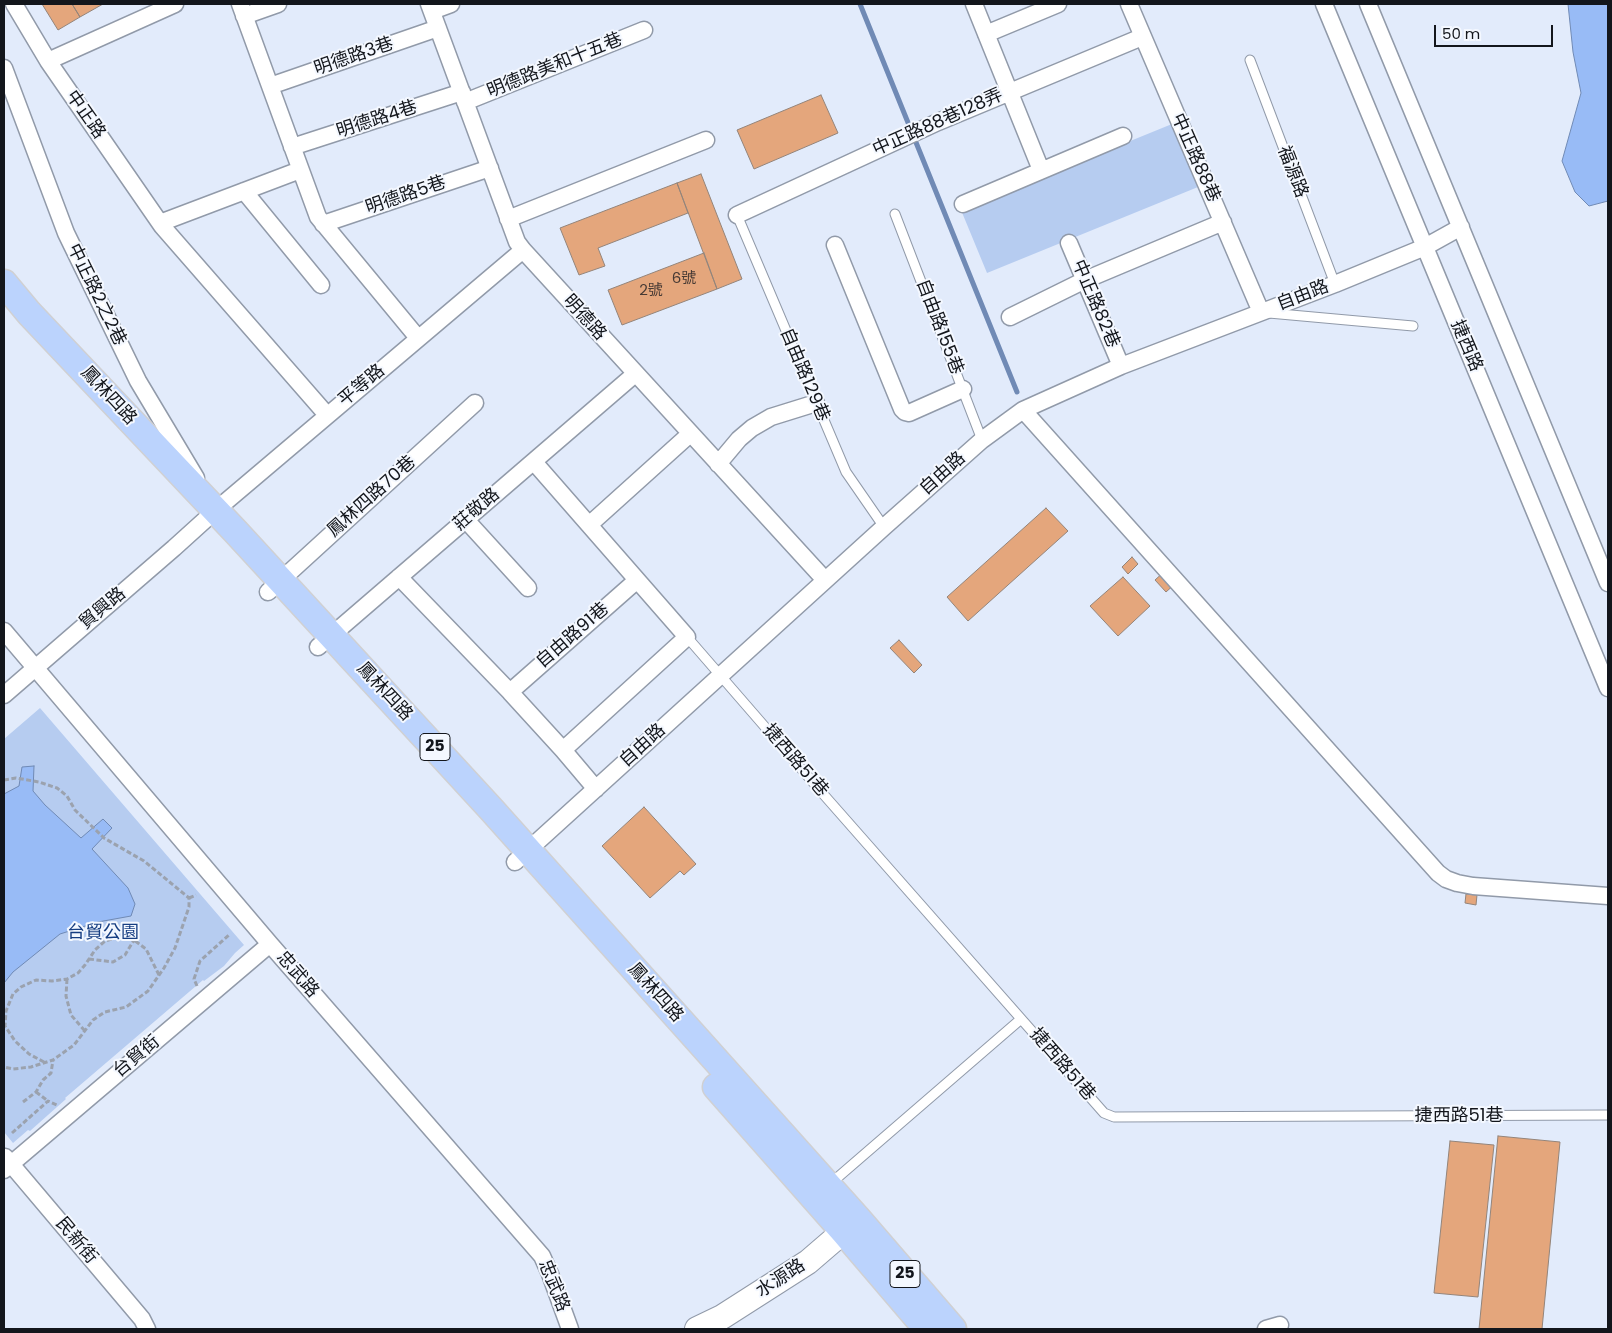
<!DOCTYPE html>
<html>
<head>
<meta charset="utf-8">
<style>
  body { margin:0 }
  #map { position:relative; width:1612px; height:1333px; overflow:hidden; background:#e2ebfb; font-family:Poppins,sans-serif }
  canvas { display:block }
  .frame { position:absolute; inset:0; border:5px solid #13161c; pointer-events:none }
  .scale { position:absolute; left:1434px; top:25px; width:119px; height:22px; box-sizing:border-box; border:2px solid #13161c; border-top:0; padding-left:6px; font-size:15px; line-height:18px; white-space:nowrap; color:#13161c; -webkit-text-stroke:4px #f4f8ff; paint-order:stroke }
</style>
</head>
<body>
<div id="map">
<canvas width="1612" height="1333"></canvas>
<div class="frame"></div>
<div class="scale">50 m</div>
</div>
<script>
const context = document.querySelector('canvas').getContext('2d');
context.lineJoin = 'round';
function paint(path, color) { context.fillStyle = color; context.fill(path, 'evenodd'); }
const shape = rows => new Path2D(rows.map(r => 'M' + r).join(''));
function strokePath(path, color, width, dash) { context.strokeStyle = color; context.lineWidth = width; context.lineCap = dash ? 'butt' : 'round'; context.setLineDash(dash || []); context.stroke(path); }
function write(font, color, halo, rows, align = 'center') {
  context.font = font + ' Poppins,"Noto Sans TC",sans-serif'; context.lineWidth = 4; context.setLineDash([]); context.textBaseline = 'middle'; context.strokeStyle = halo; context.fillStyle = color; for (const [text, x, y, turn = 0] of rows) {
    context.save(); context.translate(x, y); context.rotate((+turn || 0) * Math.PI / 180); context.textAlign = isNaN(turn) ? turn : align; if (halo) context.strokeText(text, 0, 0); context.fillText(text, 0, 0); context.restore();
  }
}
const green = shape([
  [1172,124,1198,187,987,273,961,210],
  [40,708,244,945,235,953,224,966,204,981,203,980,65,1098,66,1099,30,1131,28,1130,13,1143,4,1132,4,739]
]);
const water = shape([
  [1568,4,1608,4,1608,201,1589,206,1575,192,1562,161,1581,93,1573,52,1568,4],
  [34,766,33,791,45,805,81,838,103,819,112,828,92,849,128,888,135,904,131,916,98,922,60,934,13,972,4,983,4,794,19,786,22,767,34,766]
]);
const stream = shape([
  [860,4,1017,392]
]);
const building = shape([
  [42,4,72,4,80,17,58,30,42,4],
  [72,4,103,4,80,17,72,4],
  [821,95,838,133,754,169,737,130,821,95],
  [701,174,742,279,717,289,677,183,701,174],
  [677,183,688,213,598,248,605,266,579,275,560,228,677,183],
  [704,253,717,289,622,325,608,290,704,253],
  [1046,508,1068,531,968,621,947,597,1046,508],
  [1132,557,1138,564,1128,574,1122,567,1132,557],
  [1165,571,1176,583,1166,592,1155,580,1165,571],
  [1123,577,1150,606,1118,636,1090,606,1123,577],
  [899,640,922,665,914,673,890,648,899,640],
  [644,807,696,864,684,875,680,871,650,898,602,846,644,807],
  [1466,894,1477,895,1476,905,1465,903,1466,894],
  [1498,1136,1560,1142,1542,1329,1479,1329,1498,1136],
  [1450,1141,1494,1145,1478,1297,1434,1293,1450,1141]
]);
const path = shape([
  [4,780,16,778,39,782,57,788,67,796,75,810,104,838,144,861,189,898,189,907,175,948,164,968,148,991,126,1007,105,1012,93,1020,74,1045,53,1060,31,1067,13,1069,4,1067],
  [189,898,196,895],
  [89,959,113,962,125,955,134,940],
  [67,979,66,996,71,1015,85,1031],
  [197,986,194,979,200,961,230,934],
  [44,1062,29,1054,15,1041,5,1026,6,1011,13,994,21,987,36,980,52,981,67,979,78,973,85,965,95,950,105,941,123,936,134,940,146,949,159,975],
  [36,1092,48,1101],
  [23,1102,36,1092,43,1080,51,1073,53,1060],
  [12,1133,48,1101,57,1105]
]);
const lane = shape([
  [1250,60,1335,284],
  [895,214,982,440],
  [737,215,846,472,884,527],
  [1269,313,1413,326],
  [687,637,824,795,1104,1113,1114,1117,1608,1115],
  [830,1184,1021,1019]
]);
const street = shape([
  [14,4,48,61,162,226,327,415],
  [240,4,318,217,418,338],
  [429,4,517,242,523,250,825,580],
  [974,4,1041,170],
  [1129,4,1261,312],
  [1324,4,1608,688],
  [1368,4,1608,583],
  [432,11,451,4],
  [244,16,278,4],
  [986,34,1058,4],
  [48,61,175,4],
  [4,68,66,233,138,381,196,478],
  [270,86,438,28],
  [465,102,644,30],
  [292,147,462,92],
  [244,191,321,285],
  [963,204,1123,136],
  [737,215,938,122,1142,37],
  [508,219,706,140],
  [160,223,300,170],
  [323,224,490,168],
  [1069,243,1121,366],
  [835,245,902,409,905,412,909,413,963,389],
  [1010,317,1085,280,1223,222],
  [1023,410,1438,873,1446,879,1457,883,1473,886,1608,896],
  [534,462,687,637,563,750],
  [718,464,739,439,752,428,771,417,816,403],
  [466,520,528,588],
  [589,525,690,434],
  [399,577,510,692,563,750,596,789],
  [268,592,475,403],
  [4,631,270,944,542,1256,550,1274,570,1329],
  [318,647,635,374],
  [510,692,636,581],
  [4,695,174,548,216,510,523,250],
  [515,862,884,527,982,440,1023,410,1121,366,1335,284,1425,247,1461,227],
  [5,1157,142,1319,147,1329],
  [4,1170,270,944],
  [1266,1329,1280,1325]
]);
const secondary = shape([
  [697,1329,722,1317,808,1262,858,1219]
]);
const primary = shape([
  [4,283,29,313,236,532,491,809,858,1219,953,1329],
  [716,1087,844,1232,927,1329]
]);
const numberNames = [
  ["6號",684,279],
  ["2號",651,291]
];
const shields = [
  [435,747,30],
  [905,1274,30]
];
const shieldNames = [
  ["25",435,747],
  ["25",905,1274]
];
const streetNames = [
  ["明德路3巷",354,57,-19],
  ["明德路美和十五巷",555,66,-22],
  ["中正路",85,115,55],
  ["明德路4巷",377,120,-18],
  ["中正路88巷128弄",938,123,-24],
  ["中正路88巷",1195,158,66],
  ["福源路",1292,172,69],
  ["明德路5巷",406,196,-19],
  ["中正路2之2巷",96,295,64],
  ["自由路",1303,296,-21],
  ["中正路82巷",1095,304,67],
  ["明德路",584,318,48],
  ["自由路155巷",939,327,69],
  ["捷西路",1466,346,67],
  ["自由路129巷",804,375,67],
  ["平等路",362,386,-40],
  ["鳳林四路",108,396,47],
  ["自由路",943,474,-42],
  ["鳳林四路70巷",372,497,-42],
  ["莊敬路",477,510,-41],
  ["貿興路",103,609,-40],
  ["自由路91巷",573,636,-41],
  ["鳳林四路",384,692,47],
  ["自由路",643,746,-42],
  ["捷西路51巷",795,761,49],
  ["忠武路",297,975,49],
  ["鳳林四路",655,993,48],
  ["台貿街",137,1057,-40],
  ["捷西路51巷",1062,1065,49],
  ["捷西路51巷",1459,1116],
  ["民新街",76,1241,50],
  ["水源路",781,1279,-33],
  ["忠武路",553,1286,68]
];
const parkNames = [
  ["台貿公園",103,933]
];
paint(green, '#b6ccf0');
paint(water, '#98bbf6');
strokePath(water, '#708ab5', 1);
strokePath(stream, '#708ab5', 5);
paint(building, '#e4a67c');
strokePath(building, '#93847a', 1);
strokePath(lane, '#919aa9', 11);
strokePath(street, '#919aa9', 19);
strokePath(secondary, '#919aa9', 26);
strokePath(primary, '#d0d0d2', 29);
strokePath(path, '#9ba2ae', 3, [5, 2.5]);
strokePath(lane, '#fff', 9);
strokePath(street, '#fff', 16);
strokePath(secondary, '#fff', 24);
strokePath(primary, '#bbd3fd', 26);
write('15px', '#473a34', null, numberNames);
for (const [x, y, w] of shields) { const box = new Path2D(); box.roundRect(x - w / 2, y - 13.5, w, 27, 4); context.fillStyle = '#f4f8ff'; context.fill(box); strokePath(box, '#13161c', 1); }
write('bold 16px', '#13161c', null, shieldNames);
write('18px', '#13161c', '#f4f8ff', streetNames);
write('18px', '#173e82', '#f4f8ff', parkNames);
</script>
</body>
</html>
